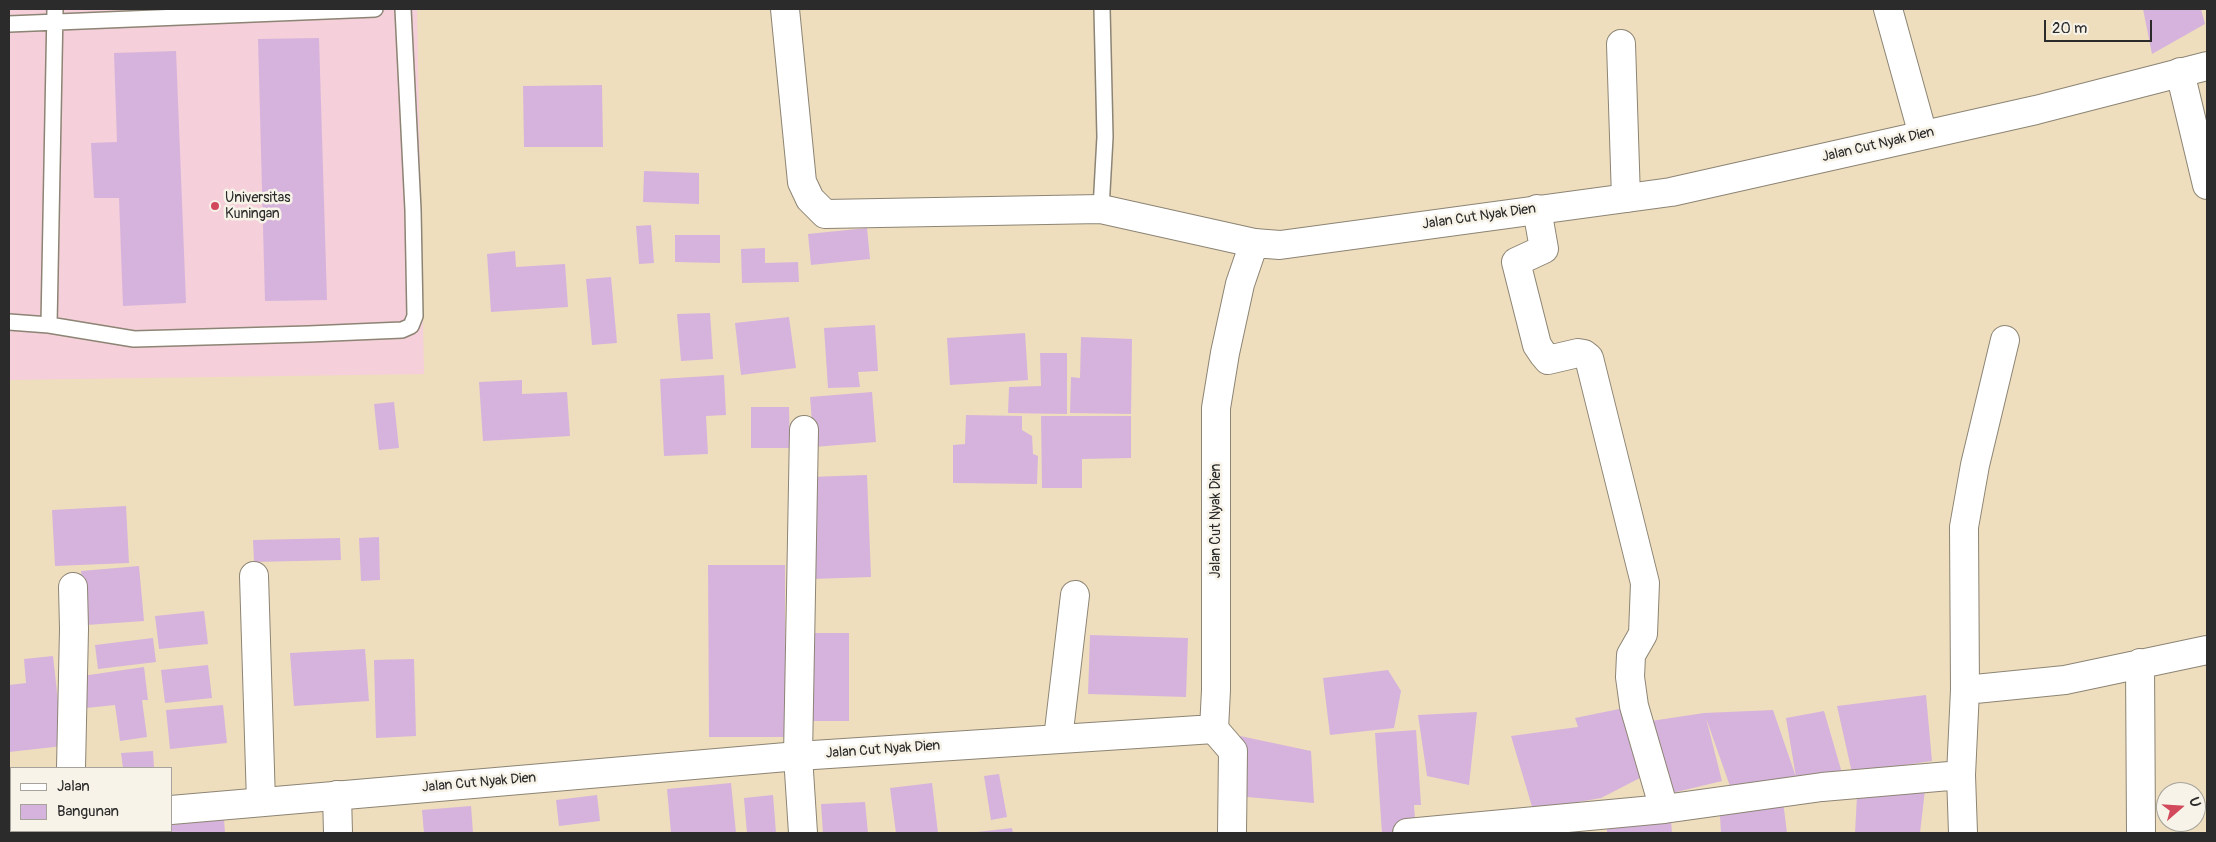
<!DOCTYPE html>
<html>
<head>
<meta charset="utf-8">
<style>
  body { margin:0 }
  #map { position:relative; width:2216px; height:842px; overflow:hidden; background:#eedebd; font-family:Pangolin,sans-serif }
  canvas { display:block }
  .frame { position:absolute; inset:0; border:10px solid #2b2b2b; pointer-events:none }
  .legend { position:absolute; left:10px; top:767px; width:162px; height:65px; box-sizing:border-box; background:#f7f3e8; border:1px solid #a5a39c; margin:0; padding:6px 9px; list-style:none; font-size:15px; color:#2b2b2b }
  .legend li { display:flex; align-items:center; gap:10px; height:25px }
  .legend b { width:25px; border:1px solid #a5a39c }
  .north { position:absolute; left:2156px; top:782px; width:50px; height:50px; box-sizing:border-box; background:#f7f3e8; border:1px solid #a5a39c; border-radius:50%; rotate:71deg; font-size:14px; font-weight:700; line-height:20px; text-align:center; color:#2b2b2b }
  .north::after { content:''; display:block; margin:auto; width:18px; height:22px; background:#d1495b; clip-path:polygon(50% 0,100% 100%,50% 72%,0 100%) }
  .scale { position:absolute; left:2044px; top:20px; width:108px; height:22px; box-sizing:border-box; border:2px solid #2b2b2b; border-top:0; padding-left:6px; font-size:15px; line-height:18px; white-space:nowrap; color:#2b2b2b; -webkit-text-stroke:4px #f7f3e8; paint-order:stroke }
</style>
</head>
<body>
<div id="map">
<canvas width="2216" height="842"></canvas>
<div class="frame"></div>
<ul class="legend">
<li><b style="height:6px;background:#fff"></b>Jalan</li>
<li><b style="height:14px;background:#d6b3dc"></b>Bangunan</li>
</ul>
<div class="north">U</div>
<div class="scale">20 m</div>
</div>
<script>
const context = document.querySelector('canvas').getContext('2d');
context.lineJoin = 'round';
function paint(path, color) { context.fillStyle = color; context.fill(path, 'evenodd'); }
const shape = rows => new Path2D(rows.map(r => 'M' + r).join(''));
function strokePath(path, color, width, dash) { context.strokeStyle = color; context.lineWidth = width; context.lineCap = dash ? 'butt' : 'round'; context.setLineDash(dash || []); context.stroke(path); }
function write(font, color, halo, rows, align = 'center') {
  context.font = font + ' Pangolin,sans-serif'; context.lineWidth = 5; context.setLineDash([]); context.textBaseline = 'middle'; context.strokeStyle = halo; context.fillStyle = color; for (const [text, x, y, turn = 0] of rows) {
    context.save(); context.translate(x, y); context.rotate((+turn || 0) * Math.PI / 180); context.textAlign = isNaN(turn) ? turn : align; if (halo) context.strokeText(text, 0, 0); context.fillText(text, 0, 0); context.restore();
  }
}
const built = shape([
  [9,9,417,9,424,374,9,380]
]);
const building = shape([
  [2143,9,2201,9,2205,24,2152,54],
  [319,38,327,300,265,301,258,39],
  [176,51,186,303,123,306,119,198,94,198,91,143,117,142,114,53],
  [602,85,603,147,524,147,523,86],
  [644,171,699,173,699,204,643,202],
  [651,225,654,263,639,264,636,226],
  [867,228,870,259,811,265,808,234],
  [675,235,720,235,720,263,675,262],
  [765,248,765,263,798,262,799,282,742,283,741,249],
  [515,251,516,267,565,264,568,307,491,312,487,254],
  [611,277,617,343,592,345,586,279],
  [710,313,713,359,681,361,677,314],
  [789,317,796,368,741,375,735,323],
  [875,325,878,371,858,372,860,387,828,388,824,328],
  [1025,333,1028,380,950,385,947,338],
  [1081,337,1132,339,1131,414,1070,413,1071,377,1080,378],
  [1040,353,1067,353,1067,414,1008,413,1009,387,1041,386],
  [724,375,726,415,706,416,708,454,664,456,660,379],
  [522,380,522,394,567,392,570,436,483,441,479,382],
  [872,392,876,442,814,447,810,397],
  [394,402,399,448,379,450,374,404],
  [751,407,789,407,790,448,751,448],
  [966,415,1022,416,1022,430,1032,436,1033,454,1038,456,1037,484,953,483,953,445,965,444],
  [1041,416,1131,416,1131,458,1082,459,1082,488,1042,488],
  [867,475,871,577,812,579,809,477],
  [126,506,129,563,55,566,52,510],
  [379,537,380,580,361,581,359,538],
  [340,538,341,560,254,562,253,540],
  [708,565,785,565,785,737,709,737],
  [139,566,144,621,86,625,81,571],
  [204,611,208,644,159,649,155,616],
  [808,633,849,633,849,721,808,721],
  [1090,635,1188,638,1186,697,1088,694],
  [153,638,156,662,98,669,95,645],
  [365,649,369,701,294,706,290,653],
  [53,656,63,746,9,752,9,685,26,683,24,659],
  [414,659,416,736,376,738,374,660],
  [208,665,212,698,165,703,161,670],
  [144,667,148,700,142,700,147,737,120,741,115,705,86,708,82,676],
  [1388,670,1401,691,1394,728,1330,735,1323,678],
  [1926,695,1932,761,1852,773,1837,706],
  [223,705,227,743,170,749,166,710],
  [1634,706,1640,778,1601,798,1533,810,1511,736,1578,727,1575,718],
  [1773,710,1796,777,1786,718,1824,711,1842,773,1796,777,1732,792,1706,718,1722,781,1668,794,1638,723,1704,713],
  [1477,712,1469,785,1427,776,1418,715],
  [1416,730,1421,805,1414,805,1416,833,1382,833,1375,733],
  [1240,736,1311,751,1314,803,1247,797],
  [153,751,154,768,123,768,121,753],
  [999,774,1007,817,991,820,984,776],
  [731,783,736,833,671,833,667,789],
  [932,783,938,833,896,833,890,788],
  [1925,790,1920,833,1855,833,1857,796],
  [597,795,600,821,559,826,556,800],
  [773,795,776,833,747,833,744,798],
  [1719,801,1783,801,1787,833,1721,833],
  [865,802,868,833,823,833,821,804],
  [471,806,473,833,424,833,422,810],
  [224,819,225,833,170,833,171,825],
  [1671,820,1672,833,1607,833,1607,826],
  [1012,828,1013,833,977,833,977,832]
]);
const service = shape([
  [9,24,375,9],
  [1101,209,1105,137,1102,9],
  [9,322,49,325,134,339,309,334,402,330,411,326,415,316,413,210,403,9],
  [49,325,55,9]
]);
const minor = shape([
  [785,9,802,182,810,199,825,214,1101,209,1254,243],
  [1888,9,1923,135],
  [1621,44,1626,198],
  [2180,72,2207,185],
  [1537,209,1544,249,1516,262,1537,345,1543,354,1548,360,1578,353,1584,354,1589,358,1645,583,1643,634,1631,655,1630,677,1634,706,1664,809],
  [254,576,261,802],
  [2140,663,2141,833],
  [1965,690,1964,527,1975,465,2005,340],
  [1214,729,1233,751,1232,833],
  [1058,739,1075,595],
  [71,768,74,629,73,587],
  [337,795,338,833],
  [803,833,798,756,804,430],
  [1407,833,1664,809,1822,787,1961,775],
  [1963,833,1961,775,1965,690,2065,680,2207,650]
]);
const tertiary = shape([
  [171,810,798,756,1214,729,1216,690,1216,408,1225,353,1240,284,1254,243,1280,245,1671,192,2036,110,2207,66],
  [9,824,11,823]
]);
const markers = [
  [215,206,5,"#d1495b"]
];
const streetNames = [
  ["Jalan Cut Nyak Dien",1878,145,-13],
  ["Jalan Cut Nyak Dien",1479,217,-8],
  ["Jalan Cut Nyak Dien",1216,521,-90],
  ["Jalan Cut Nyak Dien",883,750,-4],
  ["Jalan Cut Nyak Dien",479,783,-5]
];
const poiNames = [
  ["Universitas",225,198],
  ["Kuningan",225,214]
];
paint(built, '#f5cfd9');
paint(building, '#d6b3dc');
strokePath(service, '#8c8474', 18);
strokePath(minor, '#8c8474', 30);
strokePath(tertiary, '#8c8474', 30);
strokePath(service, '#fff', 15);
strokePath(minor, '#fff', 28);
strokePath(tertiary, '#fff', 28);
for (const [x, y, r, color] of markers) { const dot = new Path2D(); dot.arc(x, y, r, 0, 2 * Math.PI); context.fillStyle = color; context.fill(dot); strokePath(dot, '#f7f3e8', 2); }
write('14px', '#2b2b2b', '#f7f3e8', streetNames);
write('14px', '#2b2b2b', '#f7f3e8', poiNames, 'left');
</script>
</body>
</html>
